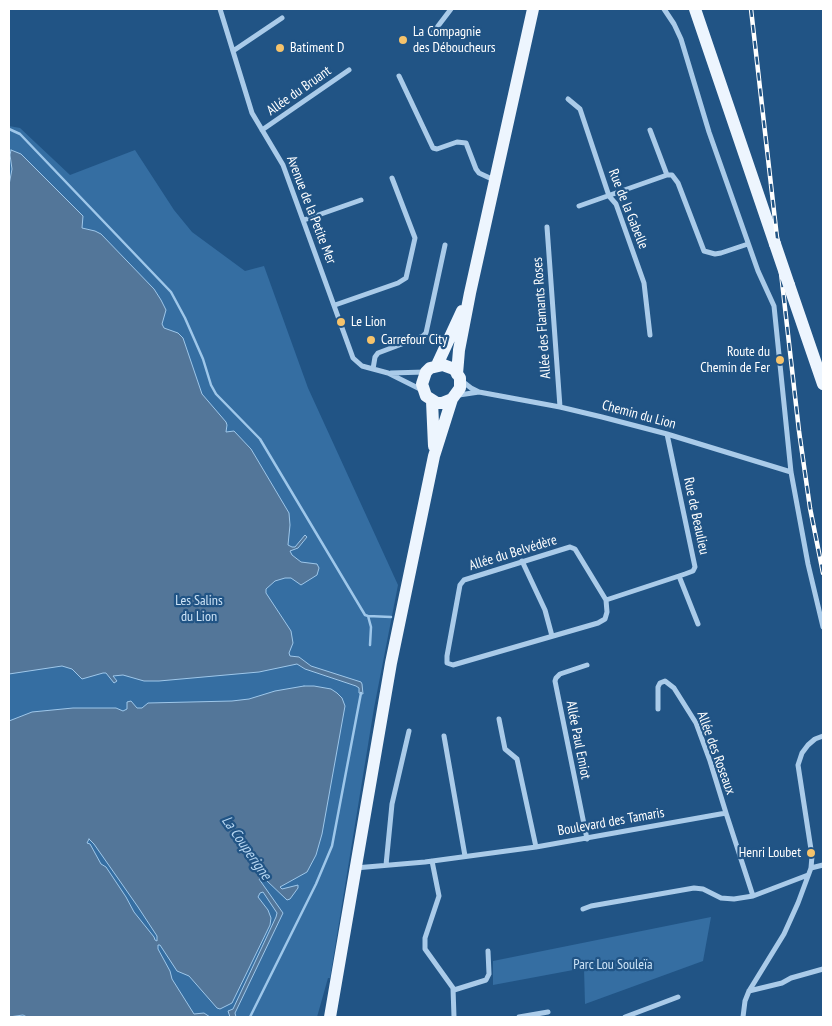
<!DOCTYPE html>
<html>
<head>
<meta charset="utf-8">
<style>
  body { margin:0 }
  #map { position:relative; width:832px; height:1026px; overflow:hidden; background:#215485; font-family:"PT Sans Narrow",sans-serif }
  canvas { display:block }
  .frame { position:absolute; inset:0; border:10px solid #fff; pointer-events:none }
</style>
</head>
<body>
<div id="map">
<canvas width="832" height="1026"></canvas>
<div class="frame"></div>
</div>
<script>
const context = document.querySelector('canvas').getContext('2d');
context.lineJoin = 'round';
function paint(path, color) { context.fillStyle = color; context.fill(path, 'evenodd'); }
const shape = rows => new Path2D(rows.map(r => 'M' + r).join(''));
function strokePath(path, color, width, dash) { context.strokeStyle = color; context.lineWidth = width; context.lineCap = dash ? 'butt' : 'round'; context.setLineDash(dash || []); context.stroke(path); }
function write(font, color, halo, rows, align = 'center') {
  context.font = font + ' "PT Sans Narrow",sans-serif'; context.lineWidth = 4.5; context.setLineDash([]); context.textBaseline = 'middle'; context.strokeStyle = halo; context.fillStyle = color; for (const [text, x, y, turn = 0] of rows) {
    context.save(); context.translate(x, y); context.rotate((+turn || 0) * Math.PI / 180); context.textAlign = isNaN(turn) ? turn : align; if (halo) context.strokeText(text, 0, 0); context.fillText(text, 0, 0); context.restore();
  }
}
const green = shape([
  [9,126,20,128,70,175,135,150,174,210,192,232,245,271,264,266,308,388,398,585,374,708,330,978,328,978,317,1017,9,1017],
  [711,917,703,961,585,1004,584,968,493,985,493,961]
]);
const water = shape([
  [11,150,21,154,83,216,82,228,95,231,101,234,154,289,161,300,166,310,162,324,164,328,178,333,183,338,202,394,226,422,227,425,226,432,234,431,251,449,289,513,290,525,288,545,292,547,295,547,305,535,307,537,298,548,290,551,292,555,301,562,317,564,319,568,317,575,301,585,291,578,285,578,275,581,266,589,266,593,291,631,293,643,289,653,290,656,299,657,311,666,361,682,362,684,363,694,359,693,359,688,356,686,305,669,297,664,259,672,159,681,144,681,123,675,113,676,117,681,114,683,106,673,103,673,82,679,72,669,62,666,9,674,9,185,12,169,10,155,11,150],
  [304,686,314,686,331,689,337,693,342,698,345,706,322,834,316,855,307,872,280,887,282,889,298,885,298,888,290,899,287,900,266,880,261,878,259,879,283,913,235,1013,236,1017,230,1017,228,1011,233,1009,276,917,277,913,263,892,260,893,258,897,268,910,271,918,270,925,232,1003,220,1009,217,1008,189,976,177,971,160,945,158,945,158,949,170,971,172,979,194,1014,204,1013,210,1017,27,1017,23,1015,9,1017,9,721,32,712,73,708,116,708,123,711,127,709,127,702,131,701,137,708,142,708,148,703,232,701,249,699,275,691,304,686],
  [89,839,94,844,138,907,157,936,157,941,155,940,154,937,134,912,126,897,106,867,101,864,90,844,87,843,89,839]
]);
const stream = shape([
  [9,129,20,134,171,292,185,318,203,359,211,385,216,394,260,439,365,615,368,616,391,617],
  [368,616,371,627,370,645],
  [250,1017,316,884,332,846,361,693]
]);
const minor = shape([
  [220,9,252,113,283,165,353,358,362,366,388,373,422,390],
  [664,9,674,24,681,39,709,132,758,271,774,306,791,472,808,564,823,627],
  [432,34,451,9],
  [233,51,282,18],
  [399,76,433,148,437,149,457,142,466,143,476,169,479,173,494,180],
  [568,99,580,109,609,196,616,204,644,283,650,335],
  [262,130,349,70],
  [650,130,667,175],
  [579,206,667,175,672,175,678,183,704,251,715,254,721,253,748,244],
  [304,220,361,200],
  [547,227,560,407],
  [335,305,398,283,406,278,415,238,392,178],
  [373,369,375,357,378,353,423,336,426,333,445,245],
  [391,373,425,372],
  [479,392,560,407,602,417,667,434,791,472],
  [459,395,479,392,471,388,462,381],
  [570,547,575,549,606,600,607,612,605,619,598,623,453,665,447,663,447,656,460,585,464,580,570,547],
  [522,561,545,610,552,636],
  [679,576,698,624],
  [606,600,685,574,693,571,695,567,667,434],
  [658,709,658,687,660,683,665,681,674,688,696,723,710,761,726,813],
  [499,719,505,749,517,759,536,847],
  [444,736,465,856],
  [587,839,555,681,556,678,560,674,587,665],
  [432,861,439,896,425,938,425,949,453,988,454,1017],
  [386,865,392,804,409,731],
  [355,868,425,862,536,847,726,813,753,896,808,875],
  [811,868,823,865],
  [583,909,591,906,694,888,703,889,721,898,734,899,753,896],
  [454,990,486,980,489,974,488,951],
  [749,991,782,983,791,978,823,969],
  [519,1017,548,1012],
  [625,1017,678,997],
  [743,1017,745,1001,749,991,784,934,798,903,811,868,812,856,798,765,802,753,808,745,815,739,823,736]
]);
const primary = shape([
  [695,9,775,244],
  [789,285,823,384],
  [437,365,462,311],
  [457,374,459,350,470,293,533,9],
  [432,401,434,446],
  [330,1017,391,663,434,456,452,399,460,388,460,378,454,369,443,365,430,368,426,372,422,384,426,396,437,403,442,403,452,399]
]);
const rail = shape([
  [751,9,799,431,810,508,823,573]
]);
const primaryBridge = shape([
  [775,244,789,285]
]);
const markers = [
  [403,40,5,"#f6c36b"],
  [280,48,5,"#f6c36b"],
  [341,322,5,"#f6c36b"],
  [371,340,5,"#f6c36b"],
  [780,360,5,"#f6c36b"],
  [811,853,5,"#f6c36b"]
];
const poiNames = [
  ["La Compagnie",413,32],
  ["des Déboucheurs",413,48],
  ["Batiment D",290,48],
  ["Le Lion",351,322],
  ["Carrefour City",381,340],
  ["Route du",770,352,"right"],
  ["Chemin de Fer",770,368,"right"],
  ["Henri Loubet",801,853,"right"]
];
const streetNames = [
  ["Allée du Bruant",299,91,-35],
  ["Rue de la Gabelle",628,209,68],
  ["Avenue de la Petite Mer",311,210,69],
  ["Allée des Flamants Roses",542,318,-94],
  ["Chemin du Lion",639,415,15],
  ["Rue de Beaulieu",696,516,78],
  ["Allée du Belvédère",513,553,-17],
  ["Allée Paul Emiot",578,740,79],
  ["Allée des Roseaux",716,753,70],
  ["Boulevard des Tamaris",611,822,-10]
];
const parkNames = [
  ["Les Salins",199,601],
  ["du Lion",199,617],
  ["Parc Lou Souleïa",613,965]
];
const waterNames = [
  ["La Couperigne",246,848,55]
];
paint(green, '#356ea2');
paint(water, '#537699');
strokePath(water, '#9ec7ea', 1);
strokePath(stream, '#9ec7ea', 2.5);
strokePath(minor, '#aacbe9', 5);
strokePath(primary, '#edf5fe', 12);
strokePath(rail, '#fff', 4.5);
strokePath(rail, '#215485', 2.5, [8]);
strokePath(primaryBridge, '#edf5fe', 12);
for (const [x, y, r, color] of markers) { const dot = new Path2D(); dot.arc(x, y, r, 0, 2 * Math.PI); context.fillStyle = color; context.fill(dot); strokePath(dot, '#215485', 2); }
write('14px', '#fff', '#215485', poiNames, 'left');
write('14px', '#fff', '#215485', streetNames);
write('14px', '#cee4f7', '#215485', parkNames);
write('italic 15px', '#b5d5f1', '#215485', waterNames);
</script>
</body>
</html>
